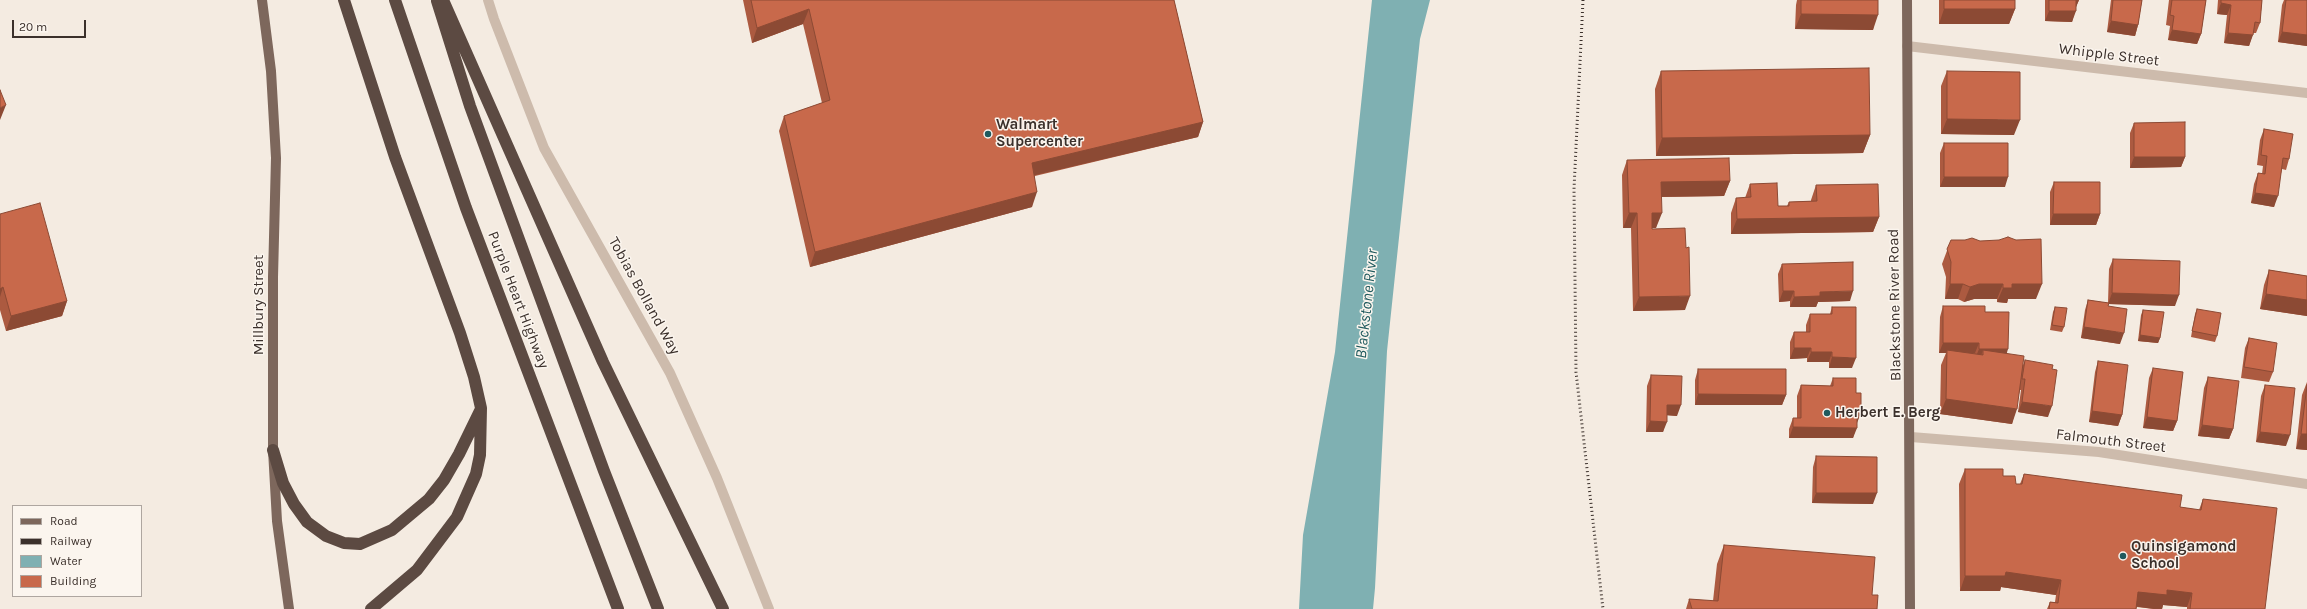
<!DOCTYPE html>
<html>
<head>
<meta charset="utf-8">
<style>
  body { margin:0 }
  #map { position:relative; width:2307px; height:609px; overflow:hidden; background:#f4ebe1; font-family:Karla,sans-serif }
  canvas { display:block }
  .legend { position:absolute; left:12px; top:505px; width:130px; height:92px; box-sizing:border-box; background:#fbf5ee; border:1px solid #aea6a0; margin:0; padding:5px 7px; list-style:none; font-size:12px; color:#3b302b }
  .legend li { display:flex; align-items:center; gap:8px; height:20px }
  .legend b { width:20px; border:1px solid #aea6a0 }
  .scale { position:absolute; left:12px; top:20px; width:74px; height:18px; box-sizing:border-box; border:2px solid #3b302b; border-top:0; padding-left:5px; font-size:12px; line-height:14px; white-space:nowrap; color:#3b302b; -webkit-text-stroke:3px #fbf5ee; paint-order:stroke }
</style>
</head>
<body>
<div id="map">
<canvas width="2307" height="609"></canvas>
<ul class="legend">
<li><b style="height:5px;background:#7d675c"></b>Road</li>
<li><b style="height:5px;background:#3b302b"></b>Railway</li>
<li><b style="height:11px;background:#7fb0b2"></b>Water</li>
<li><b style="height:11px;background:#c8694b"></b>Building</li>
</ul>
<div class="scale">20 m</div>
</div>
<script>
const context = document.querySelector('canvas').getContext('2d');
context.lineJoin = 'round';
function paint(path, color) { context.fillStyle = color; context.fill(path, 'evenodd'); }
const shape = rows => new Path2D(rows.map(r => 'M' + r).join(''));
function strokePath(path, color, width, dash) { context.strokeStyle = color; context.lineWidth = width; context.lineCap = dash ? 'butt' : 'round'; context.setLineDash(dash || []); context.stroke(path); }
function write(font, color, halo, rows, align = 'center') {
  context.font = font + ' Karla,sans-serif'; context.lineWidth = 3; context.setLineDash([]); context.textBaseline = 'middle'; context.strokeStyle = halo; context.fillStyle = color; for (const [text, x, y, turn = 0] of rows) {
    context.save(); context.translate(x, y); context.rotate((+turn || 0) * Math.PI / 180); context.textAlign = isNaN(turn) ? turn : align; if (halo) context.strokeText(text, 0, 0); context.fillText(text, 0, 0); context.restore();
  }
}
const water = shape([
  [1372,0,1430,0,1420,39,1387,351,1375,588,1373,609,1299,609,1303,535,1335,352]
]);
const minor = shape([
  [488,0,494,19,544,148,670,373,717,478,769,609],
  [1907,46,2307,93],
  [1911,437,2099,452,2307,484]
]);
const major = shape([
  [262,0,271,71,276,158,273,277,273,450,277,521,289,609],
  [1907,0,1910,609]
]);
const highway = shape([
  [344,0,395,157,460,333,474,377,481,408,480,455,476,474,457,517,417,570,371,609],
  [395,0,466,208,618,609],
  [443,0,603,362,723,609],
  [437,1,470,106,604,471,658,609],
  [273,450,283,483,294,504,307,522,326,536,344,543,360,544,392,530,429,499,444,480,459,454,480,411]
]);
const rail = shape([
  [1583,0,1574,189,1576,372,1603,609]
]);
const wall = shape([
  [743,0,1174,0,1203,122,1198,137,1035,176,1032,207,810,267,779,131,784,116,822,103,803,24,752,43],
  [1797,0,1878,0,1873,30,1795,29,1796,5],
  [1939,0,2015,0,2015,9,2009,24,1939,24],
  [2045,0,2079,0,2076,7,2072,22,2045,21],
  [2111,0,2142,0,2138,25,2135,36,2107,32],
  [2169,0,2206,0,2201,34,2197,44,2168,40,2170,26,2166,25],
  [2218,0,2262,0,2260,23,2256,33,2253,33,2249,46,2224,43,2227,15,2217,14],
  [2284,0,2307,0,2307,46,2278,42,2282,5],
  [1661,71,1870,135,1863,153,1656,156,1655,89],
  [1947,71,2014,135,1941,134,1941,86],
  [2134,123,2185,157,2181,167,2130,168,2130,133],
  [2264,129,2289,159,2286,170,2282,169,2274,207,2251,203,2254,184,2258,173,2262,174,2263,166,2257,165,2260,140],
  [1944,143,2005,187,1940,187,1940,153],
  [1627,160,1730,181,1724,196,1661,197,1656,228,1652,228,1685,310,1633,311,1631,228,1623,228,1622,175],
  [2054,182,2100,214,2096,225,2050,225,2050,192],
  [1750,184,1778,206,1787,206,1789,202,1811,201,1811,200,1816,185,1879,217,1873,232,1731,234,1731,213,1736,198,1745,198],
  [0,214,67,301,62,316,6,331,0,310],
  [1951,240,1965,240,2036,299,2008,299,2007,303,1997,302,1997,299,1974,299,1964,302,1958,299,1945,299,1946,277,1942,264],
  [2113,259,2175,306,2109,304,2108,306,2120,344,2081,338,2085,310,2088,300,2108,303,2109,269],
  [1782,264,1850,301,1818,302,1816,307,1790,307,1790,301,1779,302,1778,274],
  [2269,270,2307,276,2307,316,2260,309,2264,285],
  [1943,306,1985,312,2007,353,2023,365,2025,360,2048,417,2018,412,2021,390,2020,390,2012,424,1940,414,1941,365,1946,353,1939,353,1940,317],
  [1832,307,1852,368,1829,368,1829,362,1807,362,1807,358,1790,359,1790,342,1794,332,1806,332,1806,325,1810,314,1830,314],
  [2055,307,2064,327,2062,332,2050,330,2053,312],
  [2197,309,2217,336,2215,342,2191,337,2195,314],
  [2143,310,2160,338,2158,343,2138,341,2141,315],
  [2249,338,2273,372,2269,382,2241,378,2245,348],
  [2098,361,2122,415,2118,426,2089,422,2095,372],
  [2153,368,2177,421,2173,431,2143,428,2149,378],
  [1698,369,1786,395,1782,405,1695,405,1695,380],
  [1651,375,1677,416,1667,415,1663,432,1646,432,1647,386],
  [2208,377,2233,429,2229,439,2198,436,2204,388],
  [1833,378,1856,393,1857,423,1853,438,1789,438,1789,429,1793,418,1797,418,1797,396,1801,385,1830,386],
  [2307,382,2307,450,2296,449,2302,395],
  [2265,385,2286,446,2256,442,2261,396],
  [1816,456,1873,504,1812,503,1813,467],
  [1965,469,2003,476,2016,484,2020,484,2024,474,2180,507,2199,510,2203,499,2265,609,2187,609,2187,607,2163,605,2162,609,2154,609,2137,607,2136,609,2047,609,2050,602,2055,602,2056,595,2001,587,2000,591,1960,591,1959,484],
  [1724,545,1872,595,1877,609,1686,609,1689,599,1713,601,1717,564]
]);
const shadedWall = shape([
  [2075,0,2079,0,2076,7],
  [2221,3,2231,5,2227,15,2217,14],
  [809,9,803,24,752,43,757,28],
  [1944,9,2015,9,2009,24,1939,24],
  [2049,11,2076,11,2072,22,2045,21],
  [1801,14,1878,15,1873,30,1795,29],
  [2111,21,2138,25,2135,36,2107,32],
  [2172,30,2201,34,2197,44,2168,40],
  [2282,32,2307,35,2307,46,2278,42],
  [2228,33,2253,35,2249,46,2224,43],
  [6,105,0,120,0,108],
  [1947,119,2020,120,2014,135,1941,134],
  [1203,122,1198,137,1027,177,1032,163],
  [1870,135,1863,153,1656,156,1662,138],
  [2134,157,2185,157,2181,167,2130,168],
  [1944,177,2008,177,2005,187,1940,187],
  [1730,181,1724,196,1656,197,1661,182],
  [1037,192,1032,207,810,267,815,252],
  [2255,193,2278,196,2274,207,2251,203],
  [1629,213,1637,213,1631,228,1623,228],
  [1652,213,1662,213,1656,228,1646,228],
  [2053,214,2100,214,2096,225,2050,225],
  [1879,217,1873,232,1731,234,1737,219],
  [1950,284,1963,284,1958,299,1945,299],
  [1979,284,2003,284,1997,299,1974,299,1964,302,1970,287],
  [2012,284,2042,284,2036,299,2008,299,2007,303,1997,302,2003,288],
  [3,287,0,297,0,289],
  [1783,291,1794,291,1790,301,1779,302],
  [1853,291,1850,301,1818,302,1816,307,1790,307,1794,297,1820,292],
  [2112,293,2179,295,2175,306,2108,304],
  [2266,294,2307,300,2307,316,2260,309],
  [1690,296,1685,310,1633,311,1639,297],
  [67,301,62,316,6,331,11,316],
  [2084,327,2124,333,2120,344,2081,338],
  [2140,335,2160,338,2158,343,2138,341],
  [1943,343,1979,343,1975,353,1947,353,1947,350,1946,353,1939,353],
  [1794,348,1811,348,1807,358,1790,359],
  [1979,349,2008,349,2005,359,1983,355,1983,350,1980,359,1975,359],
  [1811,352,1832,352,1829,362,1807,362],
  [1832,357,1856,358,1852,368,1829,368],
  [1698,394,1786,395,1782,405,1695,405],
  [1946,399,2017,409,2012,424,1940,414],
  [2022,402,2052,406,2048,417,2018,412],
  [1667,405,1681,405,1677,416,1663,415],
  [2092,411,2122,415,2118,426,2089,422],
  [1857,413,1861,413,1857,423],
  [2147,417,2177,421,2173,431,2143,428],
  [1650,421,1667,422,1663,432,1646,432],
  [2202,425,2233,429,2229,439,2198,436],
  [1793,427,1857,428,1853,438,1789,438],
  [2260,432,2290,435,2286,446,2256,442],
  [2301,434,2307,434,2307,450,2296,449],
  [1816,493,1877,493,1873,504,1812,503],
  [2006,572,2061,580,2056,595,2001,587,2000,591,1960,591,1965,576],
  [2167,590,2192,593,2187,607,2163,605,2162,609,2154,609,2133,606,2138,592]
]);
const building = shape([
  [751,0,1174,0,1203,122,1032,163,1037,192,815,252,784,116,830,100,809,9,757,28,751,0],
  [1801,0,1878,0,1878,15,1801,14,1801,0],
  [1944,0,2015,0,2015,9,1944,9,1944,0],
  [2049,0,2076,0,2076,11,2049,11,2049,0],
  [2113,0,2142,0,2138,25,2111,21,2113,0],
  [2172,0,2206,0,2201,34,2172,30,2174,16,2170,15,2172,0],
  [2221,0,2262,0,2260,23,2255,22,2253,35,2228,33,2231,5,2221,3,2221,0],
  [2286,0,2307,0,2307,35,2282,32,2286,0],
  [1869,68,1870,135,1662,138,1661,71,1869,68],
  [1947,71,2020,72,2020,120,1947,119,1947,71],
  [0,90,6,105,0,108,0,90],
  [2185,122,2185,157,2134,157,2134,123,2185,122],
  [2264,129,2293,134,2289,159,2283,158,2278,196,2255,193,2258,173,2265,174,2267,156,2261,155,2264,129],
  [1944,143,2008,143,2008,177,1944,177,1944,143],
  [1729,158,1730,181,1661,182,1662,213,1652,213,1652,229,1685,228,1686,248,1689,247,1690,296,1639,297,1637,213,1629,213,1627,160,1729,158],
  [2054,182,2100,182,2100,214,2053,214,2054,182],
  [1777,183,1778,206,1789,206,1789,202,1817,201,1816,185,1878,184,1879,217,1737,219,1736,198,1751,197,1750,184,1777,183],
  [40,203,67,301,11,316,3,287,0,289,0,214,40,203],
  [2008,237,2016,240,2041,239,2042,284,2012,284,2012,288,2003,288,2003,284,1979,284,1970,287,1963,284,1950,284,1951,262,1947,249,1951,240,1965,240,1972,238,1980,241,1999,240,2008,237],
  [2113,259,2180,261,2179,295,2112,293,2113,259],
  [1853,262,1853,291,1820,292,1820,296,1794,297,1794,291,1783,291,1782,264,1853,262],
  [2269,270,2307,276,2307,300,2266,294,2269,270],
  [2088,300,2109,303,2108,306,2127,309,2124,333,2084,327,2088,300],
  [1943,306,1985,306,1985,312,2009,312,2008,349,1979,349,1979,343,1943,343,1943,306],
  [1832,307,1856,307,1856,358,1832,357,1832,352,1811,352,1811,348,1794,348,1794,332,1810,332,1810,314,1832,314,1832,307],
  [2055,307,2067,308,2064,327,2052,325,2055,307],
  [2197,309,2221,313,2217,336,2192,331,2197,309],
  [2143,310,2164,312,2160,338,2140,335,2143,310],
  [2249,338,2277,343,2273,372,2244,367,2249,338],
  [1947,350,1983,355,1983,350,2024,356,2017,409,1946,399,1947,350],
  [2025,360,2053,365,2052,369,2057,370,2052,406,2022,402,2025,379,2022,379,2025,360],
  [2098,361,2128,365,2122,415,2092,411,2098,361],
  [2153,368,2183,372,2177,421,2147,417,2153,368],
  [1698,369,1786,369,1786,395,1698,394,1698,369],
  [1651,375,1682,376,1681,405,1667,405,1667,422,1650,421,1651,375],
  [2208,377,2239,381,2233,429,2202,425,2208,377],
  [1833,378,1856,378,1856,393,1861,393,1861,413,1857,413,1857,428,1793,427,1793,418,1801,418,1801,385,1833,386,1833,378],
  [2265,385,2295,388,2290,435,2260,432,2265,385],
  [2307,385,2307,434,2301,434,2307,385],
  [1816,456,1877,457,1877,493,1816,493,1816,456],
  [1965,469,2003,469,2003,476,2015,476,2016,484,2022,484,2024,474,2182,495,2180,507,2201,510,2203,499,2277,508,2265,609,2190,609,2192,593,2167,590,2167,595,2138,592,2136,609,2049,609,2050,602,2058,603,2061,580,2006,572,2005,576,1965,576,1965,469],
  [1724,545,1875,557,1872,595,1878,595,1877,609,1692,609,1689,599,1718,601,1724,545]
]);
const markers = [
  [988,134,4,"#1f5a5e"],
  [1827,413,4,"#1f5a5e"],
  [2123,556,4,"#1f5a5e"]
];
const streetNames = [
  ["Whipple Street",2109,55,7],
  ["Tobias Bolland Way",644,296,61],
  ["Purple Heart Highway",518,300,69],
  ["Millbury Street",259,305,-90],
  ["Blackstone River Road",1895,305,-91],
  ["Falmouth Street",2111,441,7]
];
const poiNames = [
  ["Walmart",996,125],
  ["Supercenter",996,142],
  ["Herbert E. Berg",1835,413],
  ["Quinsigamond",2131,547],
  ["School",2131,564]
];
const waterNames = [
  ["Blackstone River",1367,304,-84]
];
paint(water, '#7fb0b2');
strokePath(minor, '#cdbbac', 10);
strokePath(major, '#7d675c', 10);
strokePath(highway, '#5c4a42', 12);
strokePath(rail, '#3b302b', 3, [1, 3]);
paint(wall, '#ac5a40');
paint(shadedWall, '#8c4a34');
paint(building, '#c8694b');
strokePath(building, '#8c4a34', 1);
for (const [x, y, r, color] of markers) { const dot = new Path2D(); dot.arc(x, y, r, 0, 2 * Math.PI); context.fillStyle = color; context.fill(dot); strokePath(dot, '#fbf5ee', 1.5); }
write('15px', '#3b302b', '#fbf5ee', streetNames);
write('bold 15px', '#3b302b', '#fbf5ee', poiNames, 'left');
write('italic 16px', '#1f5a5e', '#fbf5ee', waterNames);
</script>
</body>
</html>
